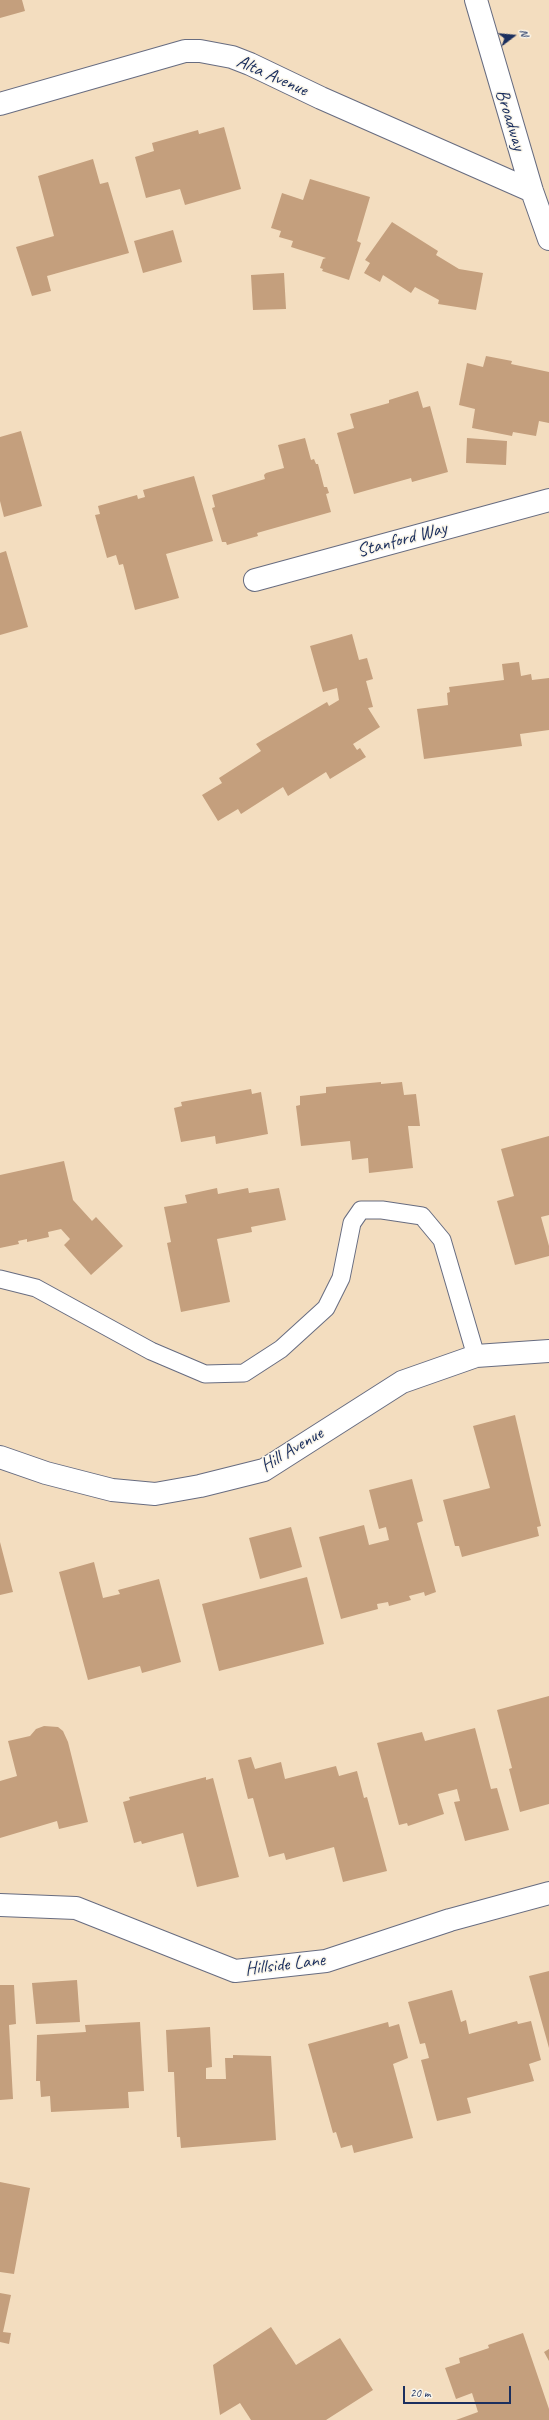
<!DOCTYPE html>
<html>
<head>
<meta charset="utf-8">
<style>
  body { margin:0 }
  #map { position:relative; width:549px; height:2420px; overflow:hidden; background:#f3ddbf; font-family:Caveat,sans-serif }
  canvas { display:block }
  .north { position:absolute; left:493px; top:16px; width:40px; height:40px; -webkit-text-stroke:3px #fbf7ec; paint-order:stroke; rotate:74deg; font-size:11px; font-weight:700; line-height:16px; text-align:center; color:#1b2f5e }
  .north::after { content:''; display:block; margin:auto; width:14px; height:18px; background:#1b2f5e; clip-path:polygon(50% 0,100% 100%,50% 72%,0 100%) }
  .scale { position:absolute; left:403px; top:2386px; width:108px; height:18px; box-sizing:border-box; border:2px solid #1b2f5e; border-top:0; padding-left:5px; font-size:12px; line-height:14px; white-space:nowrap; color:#1b2f5e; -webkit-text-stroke:3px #fbf7ec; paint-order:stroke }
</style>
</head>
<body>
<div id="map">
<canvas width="549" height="2420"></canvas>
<div class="north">N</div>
<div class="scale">20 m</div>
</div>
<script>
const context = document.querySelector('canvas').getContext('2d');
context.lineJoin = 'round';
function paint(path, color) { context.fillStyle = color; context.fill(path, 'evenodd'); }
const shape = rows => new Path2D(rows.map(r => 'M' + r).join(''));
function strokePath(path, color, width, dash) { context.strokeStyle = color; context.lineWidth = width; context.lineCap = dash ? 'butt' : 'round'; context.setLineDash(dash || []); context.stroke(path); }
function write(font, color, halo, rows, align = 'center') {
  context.font = font + ' Caveat,sans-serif'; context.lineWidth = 3; context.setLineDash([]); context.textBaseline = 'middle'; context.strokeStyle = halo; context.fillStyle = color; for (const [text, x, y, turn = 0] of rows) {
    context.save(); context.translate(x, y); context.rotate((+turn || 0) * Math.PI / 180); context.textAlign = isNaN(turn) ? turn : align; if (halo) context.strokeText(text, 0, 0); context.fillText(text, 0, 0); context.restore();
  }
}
const building = shape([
  [0,0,22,0,25,11,0,18],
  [224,127,241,189,185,205,180,189,146,198,135,157,154,151,152,143,198,130,199,134],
  [93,159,100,184,108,182,129,253,47,276,51,291,32,296,16,247,54,236,38,176],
  [310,179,370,197,357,241,361,243,349,280,322,271,323,269,320,268,323,259,326,258,291,247,293,241,279,237,281,231,271,228,282,193,303,200],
  [392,222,438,251,436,255,459,269,483,273,476,310,438,304,439,300,415,287,411,293,383,275,380,282,364,273,370,263,365,260],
  [173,230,182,262,143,273,134,241],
  [284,273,286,309,253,310,251,275],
  [486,356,512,361,511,364,549,372,549,423,539,421,536,436,513,432,512,436,472,428,475,409,459,405,467,363,483,367],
  [418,391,423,408,430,406,448,472,412,482,411,478,354,494,337,433,354,428,350,414,389,403,389,400],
  [21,431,42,506,4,517,0,501,0,437],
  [305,438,311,460,314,459,316,464,318,464,324,487,327,487,329,493,326,494,331,512,257,533,258,536,227,545,226,542,222,542,212,508,215,507,212,495,265,479,264,475,266,473,284,468,278,445],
  [467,438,507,441,506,465,466,463],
  [194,476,213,541,166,554,179,598,135,610,123,564,119,565,116,555,107,558,95,515,100,514,98,506,137,495,138,499,145,497,143,490],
  [6,551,28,627,0,635,0,553],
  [352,634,359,660,367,658,373,679,366,681,373,707,368,708,380,727,353,744,357,750,360,748,366,757,330,779,326,772,288,796,283,787,241,814,238,809,218,821,202,795,222,783,219,778,261,751,256,744,327,702,329,706,339,700,337,688,323,692,310,646],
  [519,662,521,676,531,674,532,680,549,678,549,730,520,734,522,746,424,759,417,709,448,705,447,693,450,692,449,687,504,680,502,664],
  [381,1082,381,1084,402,1082,404,1095,416,1094,420,1126,408,1126,413,1168,369,1173,368,1158,352,1160,350,1141,301,1146,296,1106,300,1105,300,1096,326,1093,326,1087],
  [251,1089,252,1094,261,1092,268,1134,216,1144,215,1136,181,1142,174,1108,182,1106,181,1102],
  [549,1136,549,1215,541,1217,549,1246,549,1256,515,1265,497,1201,514,1196,501,1149],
  [64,1161,73,1200,92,1221,96,1217,123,1246,91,1275,64,1245,70,1239,61,1229,48,1232,49,1237,27,1242,27,1239,18,1241,19,1244,0,1248,0,1175],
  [217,1188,218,1194,248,1188,249,1193,279,1188,286,1220,251,1227,252,1232,217,1239,230,1302,181,1312,167,1243,171,1242,164,1207,187,1203,185,1195],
  [515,1415,541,1526,537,1527,539,1536,462,1557,459,1546,455,1546,443,1500,490,1488,473,1426],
  [412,1479,423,1521,417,1523,436,1592,425,1596,424,1592,409,1596,411,1600,389,1606,388,1602,377,1604,378,1609,341,1619,319,1537,364,1525,369,1545,389,1540,386,1527,379,1529,369,1490],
  [291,1527,302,1567,260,1579,249,1538],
  [0,1542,13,1592,0,1595],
  [94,1562,103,1598,120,1594,118,1590,159,1579,181,1662,142,1673,140,1666,88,1680,59,1572],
  [307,1577,324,1644,219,1671,202,1604],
  [549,1696,549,1804,520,1812,509,1769,512,1768,497,1710],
  [44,1726,58,1727,63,1731,68,1742,88,1822,59,1829,57,1821,0,1838,0,1781,17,1776,8,1741,30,1736,36,1729],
  [475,1728,491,1789,497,1788,509,1830,465,1841,454,1802,460,1801,457,1789,438,1794,444,1814,408,1826,407,1823,399,1825,377,1743,422,1732,425,1741],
  [251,1757,255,1769,281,1762,285,1779,336,1766,339,1776,357,1771,364,1798,367,1797,387,1871,343,1882,334,1847,286,1860,284,1853,269,1857,253,1798,248,1799,238,1760],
  [206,1777,206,1780,213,1778,239,1877,197,1887,183,1833,142,1844,141,1841,134,1843,123,1802,130,1800,129,1797],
  [549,1971,549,2048,529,1976],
  [77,1980,80,2022,36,2024,32,1983],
  [0,1985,14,1985,16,2024,9,2025,13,2099,0,2100],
  [452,1990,461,2022,466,2020,469,2034,517,2021,518,2024,531,2021,541,2060,529,2064,534,2081,467,2098,471,2113,437,2121,421,2060,429,2058,425,2043,420,2044,408,2002],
  [140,2022,144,2091,128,2092,129,2108,51,2112,50,2096,41,2097,40,2081,36,2081,37,2035,86,2032,85,2025],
  [388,2022,389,2027,399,2024,408,2058,393,2064,413,2138,354,2153,352,2145,341,2148,336,2132,333,2133,308,2044],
  [210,2027,212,2067,206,2068,206,2079,226,2079,225,2058,233,2058,233,2055,271,2056,276,2140,181,2148,180,2137,177,2137,174,2072,168,2072,166,2030],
  [0,2182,30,2188,14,2274,0,2272],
  [0,2293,11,2295,3,2332,11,2333,9,2344,0,2342],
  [271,2327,296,2365,340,2338,373,2390,326,2420,251,2420,240,2403,220,2415,213,2365],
  [523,2333,549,2409,549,2420,456,2420,478,2412,472,2393,456,2399,445,2368,460,2363,459,2358,489,2348,488,2345],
  [549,2349,549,2361,544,2352]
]);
const lane = shape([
  [0,1279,36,1288,151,1351,205,1374,244,1373,281,1349,326,1308,341,1278,352,1223,361,1210,382,1210,422,1216,442,1240,476,1356]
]);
const street = shape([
  [476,0,532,191,549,239],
  [0,104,185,51,200,51,232,57,250,64,321,98,532,191],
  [255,580,549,500],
  [0,1457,46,1473,112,1490,155,1494,200,1486,264,1470,402,1382,476,1356,549,1351],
  [0,1905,76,1908,235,1971,326,1961,450,1920,549,1893]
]);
const streetNames = [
  ["Alta Avenue",272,76,24],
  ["Broadway",510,120,73],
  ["Stanford Way",402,540,-15],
  ["Hill Avenue",292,1450,-31],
  ["Hillside Lane",285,1965,-7]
];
paint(building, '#c49f7d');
strokePath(lane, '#676c80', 19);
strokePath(street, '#676c80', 24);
strokePath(lane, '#fff', 17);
strokePath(street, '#fff', 22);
write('19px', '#1b2f5e', '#fbf7ec', streetNames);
</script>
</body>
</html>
